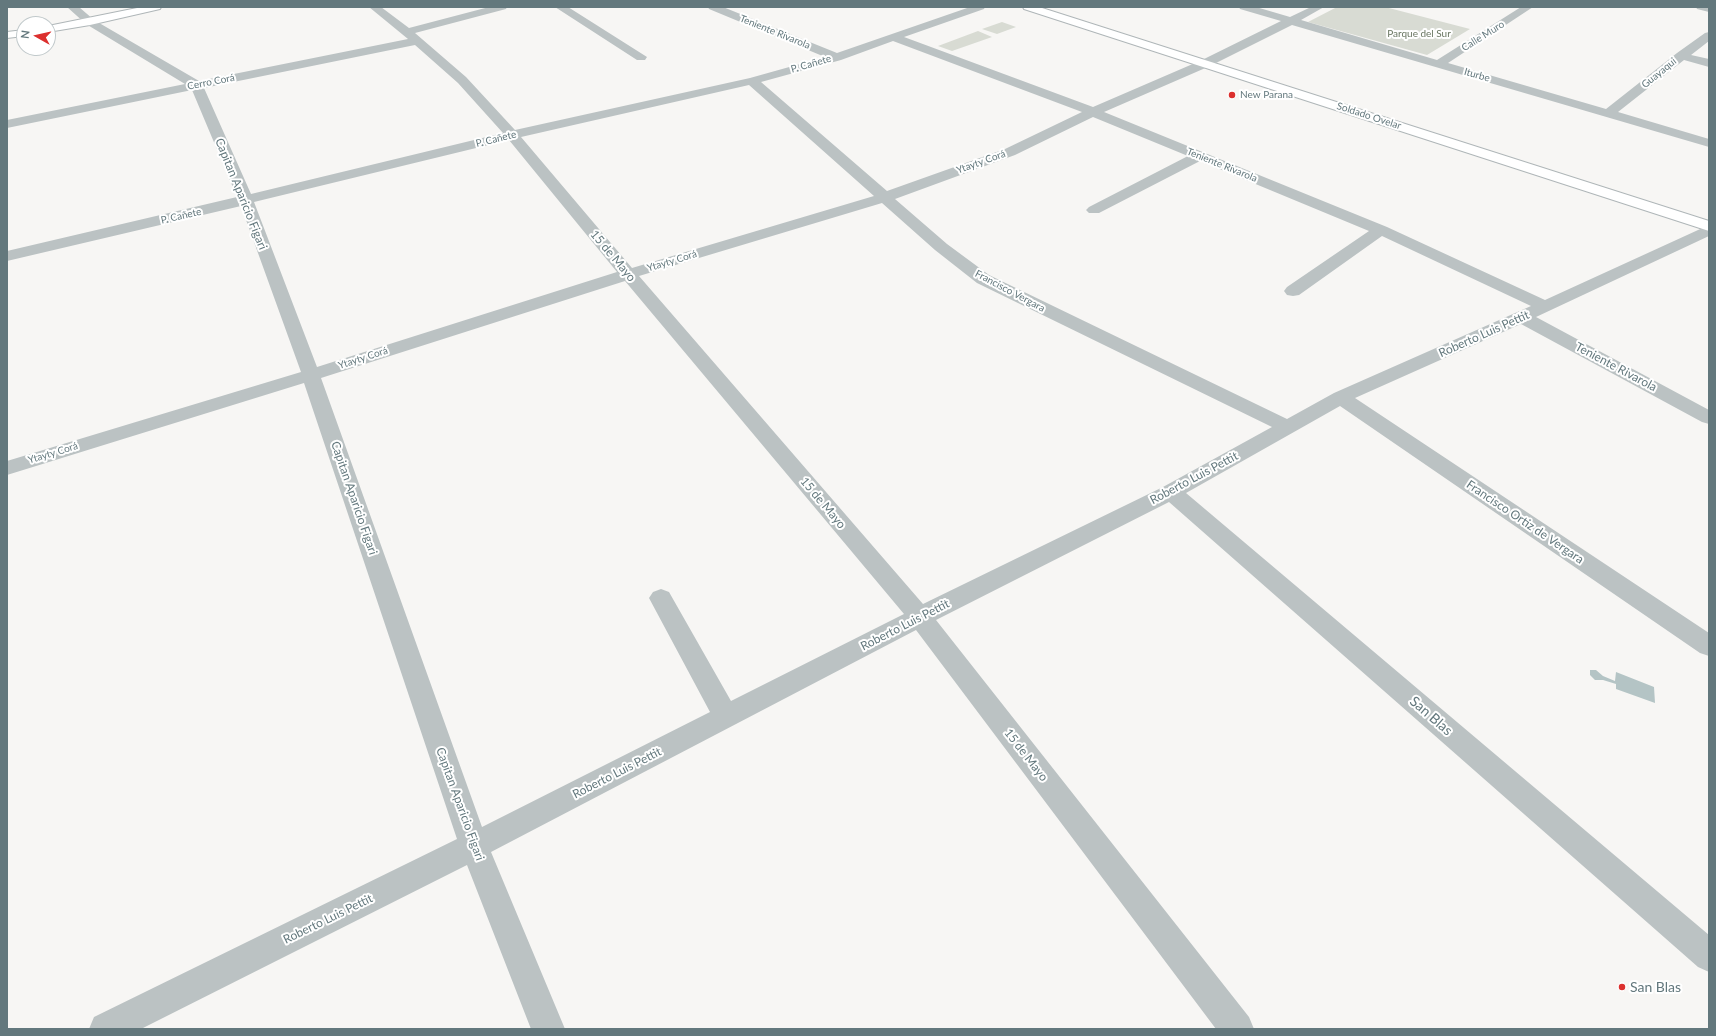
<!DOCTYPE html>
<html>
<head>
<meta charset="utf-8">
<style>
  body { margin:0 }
  #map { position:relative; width:1716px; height:1036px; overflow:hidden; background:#f7f6f4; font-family:Lato,sans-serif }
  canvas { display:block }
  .frame { position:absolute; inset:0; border:8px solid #63787d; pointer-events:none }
  .north { position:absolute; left:16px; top:16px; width:40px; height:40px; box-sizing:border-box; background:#fff; border:1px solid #c1c9cb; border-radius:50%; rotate:278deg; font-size:11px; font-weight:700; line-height:16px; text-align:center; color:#63787d }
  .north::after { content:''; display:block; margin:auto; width:14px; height:18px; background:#dc302e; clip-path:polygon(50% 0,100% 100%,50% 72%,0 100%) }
</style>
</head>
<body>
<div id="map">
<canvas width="1716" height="1036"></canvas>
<div class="frame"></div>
<div class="north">N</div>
</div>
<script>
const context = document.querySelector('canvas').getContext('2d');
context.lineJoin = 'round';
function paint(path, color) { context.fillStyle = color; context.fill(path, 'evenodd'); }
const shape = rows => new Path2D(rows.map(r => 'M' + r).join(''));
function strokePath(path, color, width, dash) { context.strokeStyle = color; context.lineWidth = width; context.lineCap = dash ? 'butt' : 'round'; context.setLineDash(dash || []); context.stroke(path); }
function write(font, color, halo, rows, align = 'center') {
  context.font = font + ' Lato,sans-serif'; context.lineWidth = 4; context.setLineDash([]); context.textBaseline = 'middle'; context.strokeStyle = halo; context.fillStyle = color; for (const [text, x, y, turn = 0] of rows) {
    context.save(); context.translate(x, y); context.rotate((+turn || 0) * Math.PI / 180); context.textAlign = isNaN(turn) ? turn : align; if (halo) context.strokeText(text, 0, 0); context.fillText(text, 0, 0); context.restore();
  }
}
const green = shape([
  [1337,7,1385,7,1470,29,1427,55,1308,22],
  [1002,22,1016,27,997,34,982,29],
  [978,31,992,37,952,51,938,46]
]);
const water = shape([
  [1590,670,1596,670,1603,676,1615,681,1616,672,1654,687,1655,703,1616,689,1616,684,1603,680,1595,680,1590,675]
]);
const minor = shape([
  [67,7,79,7,94,20,199,81,408,39,369,7,381,7,409,28,489,7,507,7,506,9,415,33,466,77,515,130,750,78,825,57,709,9,708,7,723,7,837,53,970,7,985,7,984,9,904,37,1093,107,1202,60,1281,21,1240,9,1239,7,1256,7,1290,17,1311,7,1324,7,1301,20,1437,60,1521,7,1533,7,1448,63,1606,109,1677,53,1705,33,1709,32,1709,41,1691,55,1709,59,1709,67,1684,60,1618,112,1709,139,1709,147,1292,25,1210,66,1104,112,1387,227,1545,300,1709,225,1709,236,1536,317,1709,410,1709,424,1702,422,1521,324,1355,398,1709,633,1709,656,1700,653,1340,406,1186,493,1709,935,1709,972,1698,967,1169,502,936,620,1249,1017,1254,1029,1216,1029,916,630,491,852,565,1029,531,1029,467,865,141,1029,89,1029,94,1017,457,839,304,383,7,475,7,461,301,372,241,206,7,261,7,251,237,197,192,90,7,128,7,120,185,84,86,24,67,7],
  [893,41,1082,112,1005,149,887,191,761,82,841,60,893,41],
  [415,45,458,83,503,133,251,194,204,88,415,45],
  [749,85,874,196,632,268,521,137,749,85],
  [1093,117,1188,156,1089,207,1086,210,1089,213,1099,213,1200,161,1369,231,1287,287,1284,291,1287,295,1293,296,1299,295,1382,236,1531,306,1334,393,1287,419,989,275,947,244,895,199,1015,155,1093,117],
  [509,140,617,272,317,367,254,202,509,140],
  [882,203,935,250,977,283,1272,427,1163,487,923,604,639,276,882,203],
  [625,281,904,614,731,701,669,592,661,589,653,592,649,598,710,712,482,827,321,378,625,281],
  [555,7,568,7,647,57,645,60,637,60,555,7],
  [1696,7,1709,7,1709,12,1697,9,1696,7]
]);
const major = shape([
  [142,7,161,7,160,9,90,25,48,32,48,26,142,7],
  [1023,7,1039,7,1709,221,1709,231,1024,9,1023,7],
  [24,30,24,36,7,38,7,32,24,30]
]);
const markers = [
  [1232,95,4,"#dc302e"],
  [1622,987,4,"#dc302e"]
];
const farStreetnames = [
  ["Teniente Rivarola",775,32,22],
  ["Calle Muro",1483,36,-32],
  ["P. Cañete",811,64,-16],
  ["Guayaqui",1659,73,-39],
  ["Iturbe",1477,75,16],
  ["Cerro Corá",211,82,-11],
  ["Soldado Ovelar",1369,116,18],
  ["P. Cañete",496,139,-14],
  ["Ytayty Corá",981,162,-20],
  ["Teniente Rivarola",1222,165,22],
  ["P. Cañete",181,216,-13],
  ["Ytayty Corá",672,261,-17],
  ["Francisco Vergara",1010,291,28],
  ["Ytayty Corá",363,358,-18],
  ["Ytayty Corá",53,453,-17]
];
const farParknames = [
  ["Parque del Sur",1419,34]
];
const farPoinames = [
  ["New Parana",1240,95]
];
const streetNames = [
  ["Capitan Aparicio Figari",241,194,68],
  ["15 de Mayo",613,256,50],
  ["Roberto Luis Pettit",1484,334,-24],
  ["Teniente Rivarola",1616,367,28],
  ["Roberto Luis Pettit",1194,478,-28],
  ["Capitan Aparicio Figari",354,498,71],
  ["15 de Mayo",823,503,50],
  ["Francisco Ortiz de Vergara",1525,522,34],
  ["Roberto Luis Pettit",905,625,-27],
  ["15 de Mayo",1026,755,52],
  ["Roberto Luis Pettit",617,773,-27],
  ["Capitan Aparicio Figari",460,804,70],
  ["Roberto Luis Pettit",328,919,-26]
];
const nearStreetnames = [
  ["San Blas",1431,716,41]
];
const nearPoinames = [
  ["San Blas",1630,987]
];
paint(green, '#d8dbd3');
paint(water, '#b4c4c5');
strokePath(major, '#afb6b8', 2);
paint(minor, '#bbc2c3');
paint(major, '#fff');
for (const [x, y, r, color] of markers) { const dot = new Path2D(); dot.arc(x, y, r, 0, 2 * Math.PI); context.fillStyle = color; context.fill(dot); strokePath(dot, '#fff', 1.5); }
write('10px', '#63787d', '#fff', farStreetnames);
write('10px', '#697661', '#fff', farParknames);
write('10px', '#63787d', '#fff', farPoinames, 'left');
write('12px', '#63787d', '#fff', streetNames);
write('14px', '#63787d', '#fff', nearStreetnames);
write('14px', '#63787d', '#fff', nearPoinames, 'left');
</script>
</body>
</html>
